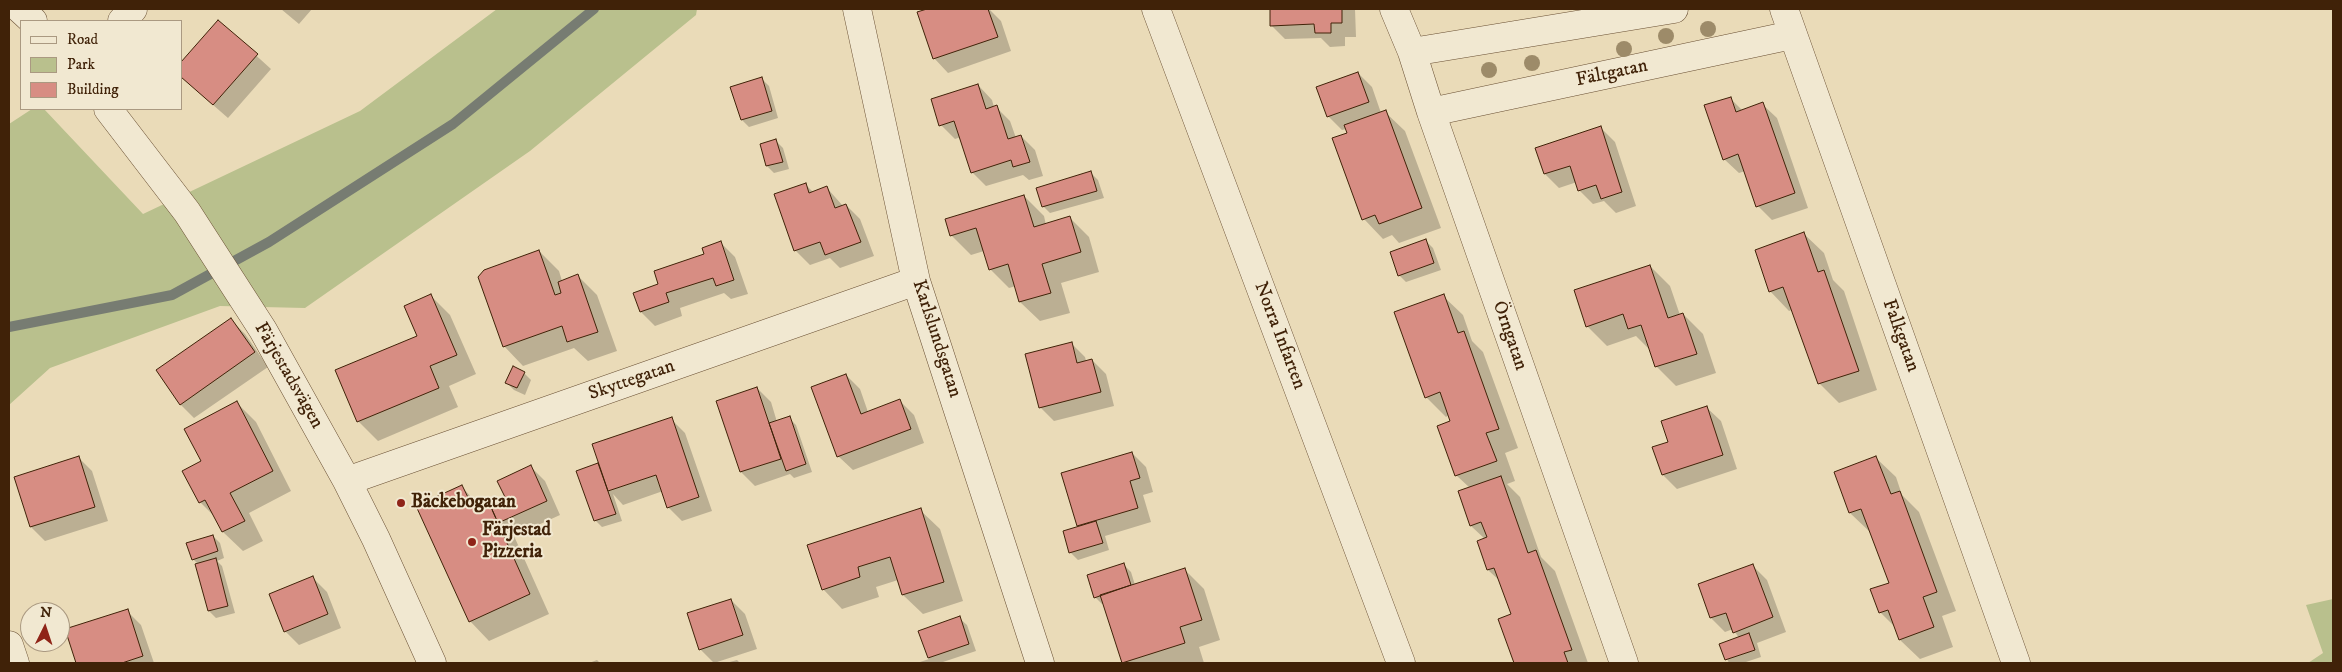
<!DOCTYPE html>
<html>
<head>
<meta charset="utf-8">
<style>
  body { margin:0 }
  #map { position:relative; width:2342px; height:672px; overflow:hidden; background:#eadbb8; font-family:"IM FELL DW Pica",serif }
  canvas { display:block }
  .frame { position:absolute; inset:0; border:10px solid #402208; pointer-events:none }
  .legend { position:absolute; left:20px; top:20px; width:162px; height:90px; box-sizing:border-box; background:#f1e8d1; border:1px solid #aa9981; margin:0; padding:6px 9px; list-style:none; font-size:15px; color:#402208 }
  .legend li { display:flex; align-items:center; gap:10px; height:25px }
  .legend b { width:25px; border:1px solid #aa9981 }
  .north { position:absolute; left:20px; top:602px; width:50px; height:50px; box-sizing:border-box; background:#f1e8d1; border:1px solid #aa9981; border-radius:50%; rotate:4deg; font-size:14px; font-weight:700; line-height:20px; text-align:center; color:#402208 }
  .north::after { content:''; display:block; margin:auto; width:18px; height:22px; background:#8f2418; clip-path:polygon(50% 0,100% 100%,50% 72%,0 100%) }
</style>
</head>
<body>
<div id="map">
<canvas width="2342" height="672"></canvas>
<div class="frame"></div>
<ul class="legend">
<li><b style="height:6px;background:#f1e8d1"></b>Road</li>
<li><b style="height:14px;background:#b9c08d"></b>Park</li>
<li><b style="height:14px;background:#d78d83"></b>Building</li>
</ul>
<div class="north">N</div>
</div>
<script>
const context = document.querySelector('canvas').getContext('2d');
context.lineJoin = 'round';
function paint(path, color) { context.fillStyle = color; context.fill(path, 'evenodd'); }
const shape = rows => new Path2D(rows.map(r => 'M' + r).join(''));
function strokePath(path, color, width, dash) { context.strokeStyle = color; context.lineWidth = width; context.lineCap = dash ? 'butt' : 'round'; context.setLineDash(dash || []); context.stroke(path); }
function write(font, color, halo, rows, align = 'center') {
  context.font = font + ' "IM FELL DW Pica",serif'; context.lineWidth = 4; context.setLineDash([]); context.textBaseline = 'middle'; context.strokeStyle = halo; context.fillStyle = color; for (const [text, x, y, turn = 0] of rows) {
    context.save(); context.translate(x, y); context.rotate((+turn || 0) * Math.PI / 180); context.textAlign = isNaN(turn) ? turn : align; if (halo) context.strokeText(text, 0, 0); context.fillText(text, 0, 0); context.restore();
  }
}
const green = shape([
  [497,9,697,9,696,15,530,151,305,308,220,306,50,368,9,405,9,124,32,109,44,109,143,214,360,111],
  [2333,599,2333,663,2308,663,2323,653,2306,605]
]);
const shadow = shape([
  [281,9,312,9,299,24],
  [930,9,989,9,1001,21,1011,51,948,73,934,58,919,13],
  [1271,9,1355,9,1356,37,1345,37,1345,46,1330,47,1321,38,1285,39,1271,25],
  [218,21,271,69,228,118,181,77],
  [1358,73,1372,87,1381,113,1385,112,1405,131,1441,228,1399,243,1392,235,1383,239,1364,219,1349,134,1346,129,1342,130,1328,116],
  [762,79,769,86,778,118,749,127,742,120],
  [978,85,992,100,994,107,996,107,1010,121,1016,138,1021,136,1035,150,1043,176,1029,180,1023,175,986,186,972,172,961,137,955,139,941,125],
  [1730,98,1743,111,1762,104,1777,118,1808,208,1772,220,1758,206,1745,171,1739,173,1724,159],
  [1601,128,1615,142,1636,206,1616,213,1604,201,1593,204,1579,190,1577,182,1559,188,1545,174],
  [776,141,783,148,789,169,774,173,767,166],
  [1091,173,1098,180,1104,198,1050,213,1043,206],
  [806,185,814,193,827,188,843,206,846,205,860,219,874,256,840,268,830,258,810,265,796,251,775,195],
  [1024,196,1044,216,1046,225,1070,218,1089,237,1099,272,1061,283,1070,313,1040,321,1020,302,1016,286,1009,288,990,269,984,251,971,255,951,235],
  [1804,234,1824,253,1833,280,1844,291,1877,390,1839,403,1819,383,1792,310,1789,311,1770,291],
  [1426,241,1433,248,1441,270,1406,282,1399,275],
  [721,243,735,257,748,294,731,299,724,293,680,308,682,316,655,326,641,312,660,285],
  [539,251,559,271,562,281,578,276,597,295,617,351,588,361,574,348,523,366,504,346],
  [1650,266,1670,286,1680,315,1683,314,1703,334,1716,373,1676,386,1657,367,1650,348,1648,348,1636,336,1607,346,1587,326],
  [431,296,450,315,476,374,449,386,458,407,378,441,358,421,418,337],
  [1443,296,1463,315,1472,341,1483,352,1518,448,1505,453,1515,481,1507,484,1520,497,1541,557,1555,571,1588,663,1516,663,1500,620,1512,615,1501,582,1488,570,1485,539,1471,526,1470,488,1456,475,1452,422,1449,415,1446,417,1426,397],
  [231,320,245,334,268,367,194,418,180,404],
  [1071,343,1085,357,1086,361,1092,360,1106,374,1114,406,1054,421,1040,407],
  [524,373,531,380,525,395,514,390,507,383],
  [846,375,860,389,868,412,900,401,914,415,924,443,853,470,838,456],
  [757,388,771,402,777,422,789,418,796,425,812,472,794,478,790,474,755,486,741,472],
  [237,403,256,422,291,491,249,513,263,541,243,551,223,532,216,518,200,502,202,461],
  [1706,407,1721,421,1737,469,1677,489,1663,475,1654,448,1670,443],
  [671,419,685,433,712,511,682,521,668,507,663,491,623,505,613,494,622,521,602,527,595,520,598,465,602,468],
  [1132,453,1146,467,1153,492,1143,495,1151,522,1105,536,1109,550,1078,560,1071,553,1064,531,1079,527,1063,474],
  [78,457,92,471,108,521,45,541,31,527,15,478],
  [1876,458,1896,477,1902,495,1919,512,1956,611,1942,616,1953,647,1920,659,1900,640,1895,627,1880,612,1890,583,1870,532,1850,513,1836,472],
  [531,467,545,481,560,515,514,536,549,614,489,641,470,621,462,487,483,510,507,499],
  [920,510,940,529,963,601,923,614,903,595,898,580,876,587,879,597,842,609,823,589],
  [213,536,220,543,224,558,217,561,222,566,235,613,216,618,209,611,198,564,193,559],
  [1124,565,1131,572,1135,585,1184,569,1204,589,1220,640,1199,647,1204,663,1123,663,1104,603,1102,604,1095,597],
  [1753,566,1767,580,1786,632,1757,643,1761,657,1743,663,1729,663,1720,644,1739,638,1733,629,1725,632,1711,618,1699,585],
  [313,578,327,592,341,628,299,645,285,631],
  [731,600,745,614,757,649,714,663,700,649],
  [127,611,141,625,154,663,77,663,66,630],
  [959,618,967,625,976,651,940,663,917,663,929,659,920,632],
  [597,660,600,663,589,663],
  [737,660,740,663,726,663]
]);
const stream = shape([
  [9,327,172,295,269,242,453,124,594,9]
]);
const building = shape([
  [927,9,988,9,998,37,933,59,917,12,927,9],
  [1270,9,1342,9,1342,23,1331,23,1331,33,1315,33,1314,24,1270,26,1270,9],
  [218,20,258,54,213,105,181,77,181,62,218,20],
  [1358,72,1369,102,1327,117,1316,87,1358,72],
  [762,77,772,111,741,120,730,87,762,77],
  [978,84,986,109,997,105,1008,139,1021,135,1030,162,1013,167,1011,160,971,173,954,121,939,126,931,99,978,84],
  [1731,97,1736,112,1763,102,1795,193,1756,207,1738,154,1723,160,1704,105,1731,97],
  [1386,110,1422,208,1379,224,1375,215,1362,220,1332,138,1347,133,1344,125,1386,110],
  [1601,126,1622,192,1601,199,1596,185,1578,191,1570,166,1544,174,1535,148,1601,126],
  [776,139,783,162,766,166,760,144,776,139],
  [1091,171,1097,191,1042,207,1036,188,1091,171],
  [806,183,809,193,827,186,835,208,846,204,861,242,825,255,820,242,794,251,774,194,806,183],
  [1024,195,1034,227,1070,216,1081,252,1042,264,1051,293,1019,302,1008,264,989,270,976,228,950,236,945,219,1024,195],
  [1804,232,1818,272,1824,270,1859,371,1818,384,1783,287,1769,292,1755,250,1804,232],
  [1426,239,1434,263,1398,276,1390,252,1426,239],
  [721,241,734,280,716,286,713,278,666,293,669,302,640,312,633,293,658,284,654,271,704,254,702,248,721,241],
  [539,250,555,295,561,293,558,282,578,274,598,332,567,342,562,326,503,347,478,277,484,270,539,250],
  [1650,265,1668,318,1683,313,1697,354,1655,367,1641,325,1628,329,1623,314,1586,327,1574,290,1650,265],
  [431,294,457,355,430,366,439,388,357,422,335,370,417,336,404,306,431,294],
  [1444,294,1458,333,1464,331,1499,429,1486,433,1497,461,1455,476,1437,426,1450,421,1440,392,1425,398,1394,312,1444,294],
  [231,318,255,352,180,405,156,370,231,318],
  [1072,342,1077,363,1092,359,1101,392,1039,408,1025,354,1072,342],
  [513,366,525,372,517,388,505,383,513,366],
  [846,374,861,414,900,399,911,429,837,457,811,387,846,374],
  [757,387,781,459,740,472,716,401,757,387],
  [237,401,273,471,230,493,245,521,222,532,205,500,199,503,182,471,201,461,184,429,237,401],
  [1707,406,1723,455,1662,475,1652,447,1668,442,1661,421,1707,406],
  [790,416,806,464,786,471,769,423,790,416],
  [672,417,699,497,667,508,656,475,608,491,592,444,672,417],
  [1132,452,1140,478,1130,481,1138,508,1077,526,1061,473,1132,452],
  [79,456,95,507,30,527,14,477,79,456],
  [1876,456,1891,494,1900,491,1937,592,1923,597,1934,627,1899,640,1888,610,1879,613,1870,589,1889,583,1861,509,1849,513,1834,472,1876,456],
  [598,463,616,514,594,521,576,471,598,463],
  [531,465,547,501,498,523,490,505,506,499,497,481,531,465],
  [1501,476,1528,553,1536,550,1572,650,1564,652,1568,663,1514,663,1498,619,1511,614,1494,568,1487,570,1477,541,1487,537,1481,522,1470,526,1458,491,1501,476],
  [462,485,475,512,490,505,530,594,469,622,416,506,462,485],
  [921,508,944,582,902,595,890,557,858,567,860,577,822,590,807,545,921,508],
  [1096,521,1103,543,1069,553,1063,531,1096,521],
  [213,535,218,551,192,560,186,543,213,535],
  [216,558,228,606,208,611,195,564,216,558],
  [1124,563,1131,585,1094,598,1087,575,1124,563],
  [1753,564,1773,617,1733,633,1726,613,1710,618,1698,584,1753,564],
  [1185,568,1202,620,1180,627,1185,643,1122,663,1100,595,1185,568],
  [313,576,328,614,284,632,269,594,313,576],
  [731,599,743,635,699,650,687,613,731,599],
  [128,609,143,656,122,663,76,663,65,629,128,609],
  [960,616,969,644,928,658,918,631,960,616],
  [1749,633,1755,650,1725,660,1719,644,1749,633]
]);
const minor = shape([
  [20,9,33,21],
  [857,9,916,281,1040,663],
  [1156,9,1401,663],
  [1394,9,1412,52,1431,112,1624,663],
  [1784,9,2016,663],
  [122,21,133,9],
  [1412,52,1674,9],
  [108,109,187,212,263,330,347,481,376,539,432,663],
  [1431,112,1792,35],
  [347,481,916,281],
  [9,645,15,663]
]);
const trees = [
  [1708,29],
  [1666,36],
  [1624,49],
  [1532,63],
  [1489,70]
];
const markers = [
  [401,503,5,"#8f2418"],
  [472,542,5,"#8f2418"]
];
const streetNames = [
  ["Fältgatan",1612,74,-12],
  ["Norra Infarten",1279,336,69],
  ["Örngatan",1509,336,71],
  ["Falkgatan",1900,336,70],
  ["Karlslundsgatan",936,339,72],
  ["Färjestadsvägen",288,376,60],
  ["Skyttegatan",632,381,-19]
];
const poiNames = [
  ["Bäckebogatan",411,503],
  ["Färjestad",482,531],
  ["Pizzeria",482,553]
];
paint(green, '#b9c08d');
paint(shadow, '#0003');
strokePath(stream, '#777c72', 10);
paint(building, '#d78d83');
strokePath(building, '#402208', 1);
strokePath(minor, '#6a5034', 29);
strokePath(minor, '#f1e8d1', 28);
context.fillStyle = '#9d8b69';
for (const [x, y] of trees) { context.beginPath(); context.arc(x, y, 8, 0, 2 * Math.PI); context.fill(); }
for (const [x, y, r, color] of markers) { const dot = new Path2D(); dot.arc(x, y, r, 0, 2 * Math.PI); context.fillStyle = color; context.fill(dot); strokePath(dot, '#f1e8d1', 2); }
write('19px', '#402208', '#f1e8d1', streetNames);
write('bold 19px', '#402208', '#f1e8d1', poiNames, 'left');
</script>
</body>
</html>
